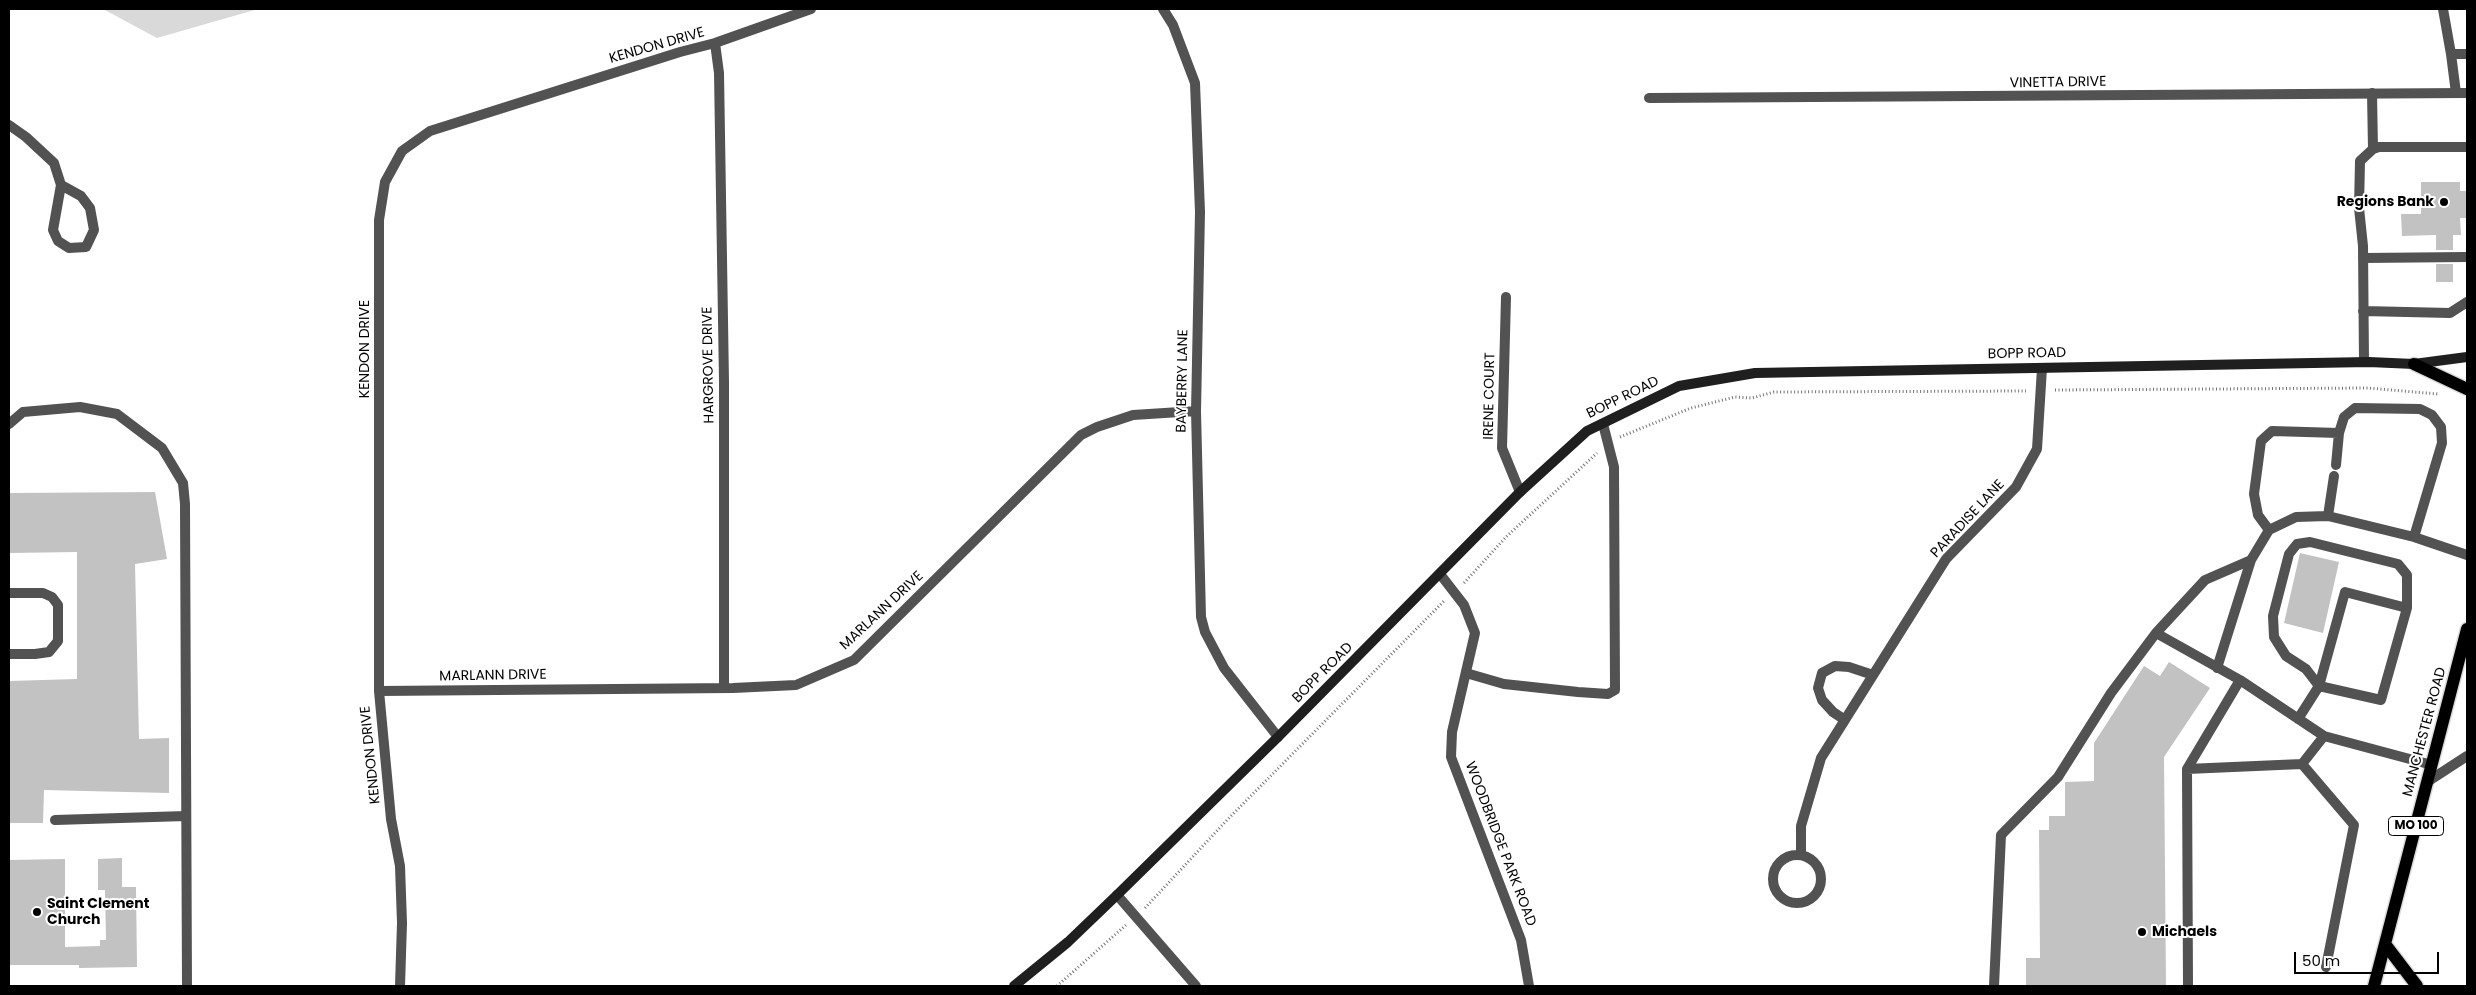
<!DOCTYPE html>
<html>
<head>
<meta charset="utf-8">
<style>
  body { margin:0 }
  #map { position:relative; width:2476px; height:995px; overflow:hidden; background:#fff; font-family:Poppins,sans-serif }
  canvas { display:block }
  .frame { position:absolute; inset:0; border:10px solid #000; pointer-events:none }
  .scale { position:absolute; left:2294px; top:952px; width:145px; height:22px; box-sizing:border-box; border:2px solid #000; border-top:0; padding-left:6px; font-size:15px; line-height:18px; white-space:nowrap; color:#000; -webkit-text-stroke:4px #fff; paint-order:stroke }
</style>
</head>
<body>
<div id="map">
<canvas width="2476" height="995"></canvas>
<div class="frame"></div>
<div class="scale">50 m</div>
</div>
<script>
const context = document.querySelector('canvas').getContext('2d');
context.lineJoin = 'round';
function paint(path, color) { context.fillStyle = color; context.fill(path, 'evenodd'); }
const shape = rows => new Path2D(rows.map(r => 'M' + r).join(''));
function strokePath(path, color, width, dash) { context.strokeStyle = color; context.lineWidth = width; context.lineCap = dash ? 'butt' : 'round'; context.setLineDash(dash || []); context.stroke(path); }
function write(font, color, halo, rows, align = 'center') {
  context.font = font + ' Poppins,sans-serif'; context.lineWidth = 4; context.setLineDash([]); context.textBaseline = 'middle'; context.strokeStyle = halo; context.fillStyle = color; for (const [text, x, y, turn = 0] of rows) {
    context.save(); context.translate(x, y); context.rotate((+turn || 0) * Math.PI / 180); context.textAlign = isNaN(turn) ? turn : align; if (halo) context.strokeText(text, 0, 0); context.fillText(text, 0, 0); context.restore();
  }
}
const green = shape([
  [103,9,258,9,157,38]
]);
const building = shape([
  [2421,182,2460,182,2460,191,2466,191,2467,218,2460,218,2461,235,2453,235,2453,250,2436,250,2436,235,2402,236,2401,214,2421,214],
  [2436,264,2453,264,2453,282,2436,282],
  [155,492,167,559,135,564,139,739,169,738,169,793,44,790,43,823,9,823,9,681,77,679,77,552,9,553,10,493],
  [2300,553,2339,562,2323,633,2284,623],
  [2169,662,2210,688,2164,757,2166,986,2026,986,2026,958,2040,958,2039,830,2049,830,2049,816,2065,816,2065,782,2094,781,2094,743,2144,666,2160,676],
  [122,858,122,887,136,887,137,967,79,968,79,965,9,965,9,860,65,859,65,947,100,946,100,940,106,940,105,890,98,890,98,859]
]);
const path = shape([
  [2055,390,2368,388,2438,394],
  [1620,437,1691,408,1735,397,1752,398,1774,392,2026,391],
  [1464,583,1506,537,1597,453],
  [1145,908,1228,819,1444,601],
  [1057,986,1126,925]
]);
const lane = shape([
  [2443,9,2451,54],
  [2372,93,2373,149],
  [2456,93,2451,54,2467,54],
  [2363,258,2467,257],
  [2363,311,2450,313,2467,302],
  [2364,362,2363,246,2359,208,2360,161,2373,149,2379,147,2467,147],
  [9,424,23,412,80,407,117,414,162,448,183,483,185,504,187,986],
  [2336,465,2339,433,2344,417,2355,408,2420,409,2432,415,2441,427,2442,443,2414,537],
  [2328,516,2334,476],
  [2269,530,2258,515,2254,494,2261,441,2272,431,2339,433],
  [9,593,43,593,52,597,58,605,58,641,49,652,35,654,9,654],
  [2156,633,2205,580,2251,560],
  [2217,668,2251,560,2269,530,2296,517,2328,516,2414,537,2467,555],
  [1466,673,1504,684,1578,692,1608,694,1615,690,1614,467,1603,424],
  [2240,680,2324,736,2432,765],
  [2298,719,2319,686,2345,592,2407,608,2381,700,2319,686,2306,669,2286,656,2274,637,2273,616,2289,554,2297,544,2310,542,2398,564,2407,575,2407,608],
  [2324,736,2302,764,2354,825,2326,967],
  [2187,769,2302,764],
  [2427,782,2467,756],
  [55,820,186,816],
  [1994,986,2001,835,2058,777,2111,693,2156,633,2240,680,2187,769,2188,986]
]);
const street = shape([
  [1163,9,1173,25,1195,83,1200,212,1196,411,1201,617,1205,632,1224,668,1278,737],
  [715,43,719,73,724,382,724,687],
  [1649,98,2467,93],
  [9,125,26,137,54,163,61,185,53,230,58,241,69,248,86,247,94,230,90,208,81,196,61,185],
  [1506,297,1502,448,1520,492],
  [1440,574,1464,605,1475,633,1452,732,1451,757,1521,940,1529,986],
  [379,691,733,688,796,685,854,660,1081,435,1097,427,1133,415,1196,411],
  [1845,720,1833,712,1822,700,1818,688,1822,673,1835,666,1849,667,1873,675],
  [1801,854,1801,826,1821,758,1946,559,2016,487,2037,449,2042,368],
  '1773 879a24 24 0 1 1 48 0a24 24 0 1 1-48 0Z',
  [1117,895,1196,986],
  [400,986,402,923,400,866,391,819,379,691,379,220,385,182,402,151,430,131,680,52,715,43,811,9]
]);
const secondary = shape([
  [1014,986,1068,942,1117,895,1278,737,1520,492,1587,431,1679,386,1755,373,2369,362,2414,364,2467,357]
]);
const primary = shape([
  [2414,364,2467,389],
  [2385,944,2417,986],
  [2374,986,2467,629]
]);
const markers = [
  [2444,202,5,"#000"],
  [37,912,5,"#000"],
  [2142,932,5,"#000"]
];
const shields = [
  [2416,826,55]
];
const shieldNames = [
  ["MO 100",2416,826]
];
const streetNames = [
  ["KENDON DRIVE",657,46,-16],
  ["VINETTA DRIVE",2058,83,-1],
  ["KENDON DRIVE",365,349,-90],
  ["BOPP ROAD",2027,354,-1],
  ["HARGROVE DRIVE",709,365,-91],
  ["BAYBERRY LANE",1183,381,-89],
  ["IRENE COURT",1490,396,-89],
  ["BOPP ROAD",1623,398,-26],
  ["PARADISE LANE",1968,519,-47],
  ["MARLANN DRIVE",882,611,-43],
  ["BOPP ROAD",1323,673,-45],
  ["MARLANN DRIVE",493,676,-1],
  ["MANCHESTER ROAD",2425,732,-75],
  ["KENDON DRIVE",371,755,-96],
  ["WOODBRIDGE PARK ROAD",1500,844,69]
];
const poiNames = [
  ["Regions Bank",2434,202,"right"],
  ["Saint Clement",47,904],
  ["Church",47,920],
  ["Michaels",2152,932]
];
paint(green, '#d9d9d9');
paint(building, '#c2c2c2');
strokePath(primary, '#dbdbdb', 15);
strokePath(path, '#747474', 3, [1, 2.5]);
strokePath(lane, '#525252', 10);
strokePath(street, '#525252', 10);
strokePath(secondary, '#1f1f1f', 10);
strokePath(primary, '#000', 12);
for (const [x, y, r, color] of markers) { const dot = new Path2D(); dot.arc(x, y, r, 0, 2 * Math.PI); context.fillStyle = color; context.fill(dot); strokePath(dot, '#fff', 2); }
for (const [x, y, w] of shields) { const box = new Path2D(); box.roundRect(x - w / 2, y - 9.5, w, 19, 4); context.fillStyle = '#fff'; context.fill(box); strokePath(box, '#000', 1); }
write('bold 12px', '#000', null, shieldNames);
write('14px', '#000', '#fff', streetNames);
write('bold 14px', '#000', '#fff', poiNames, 'left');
</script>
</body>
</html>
